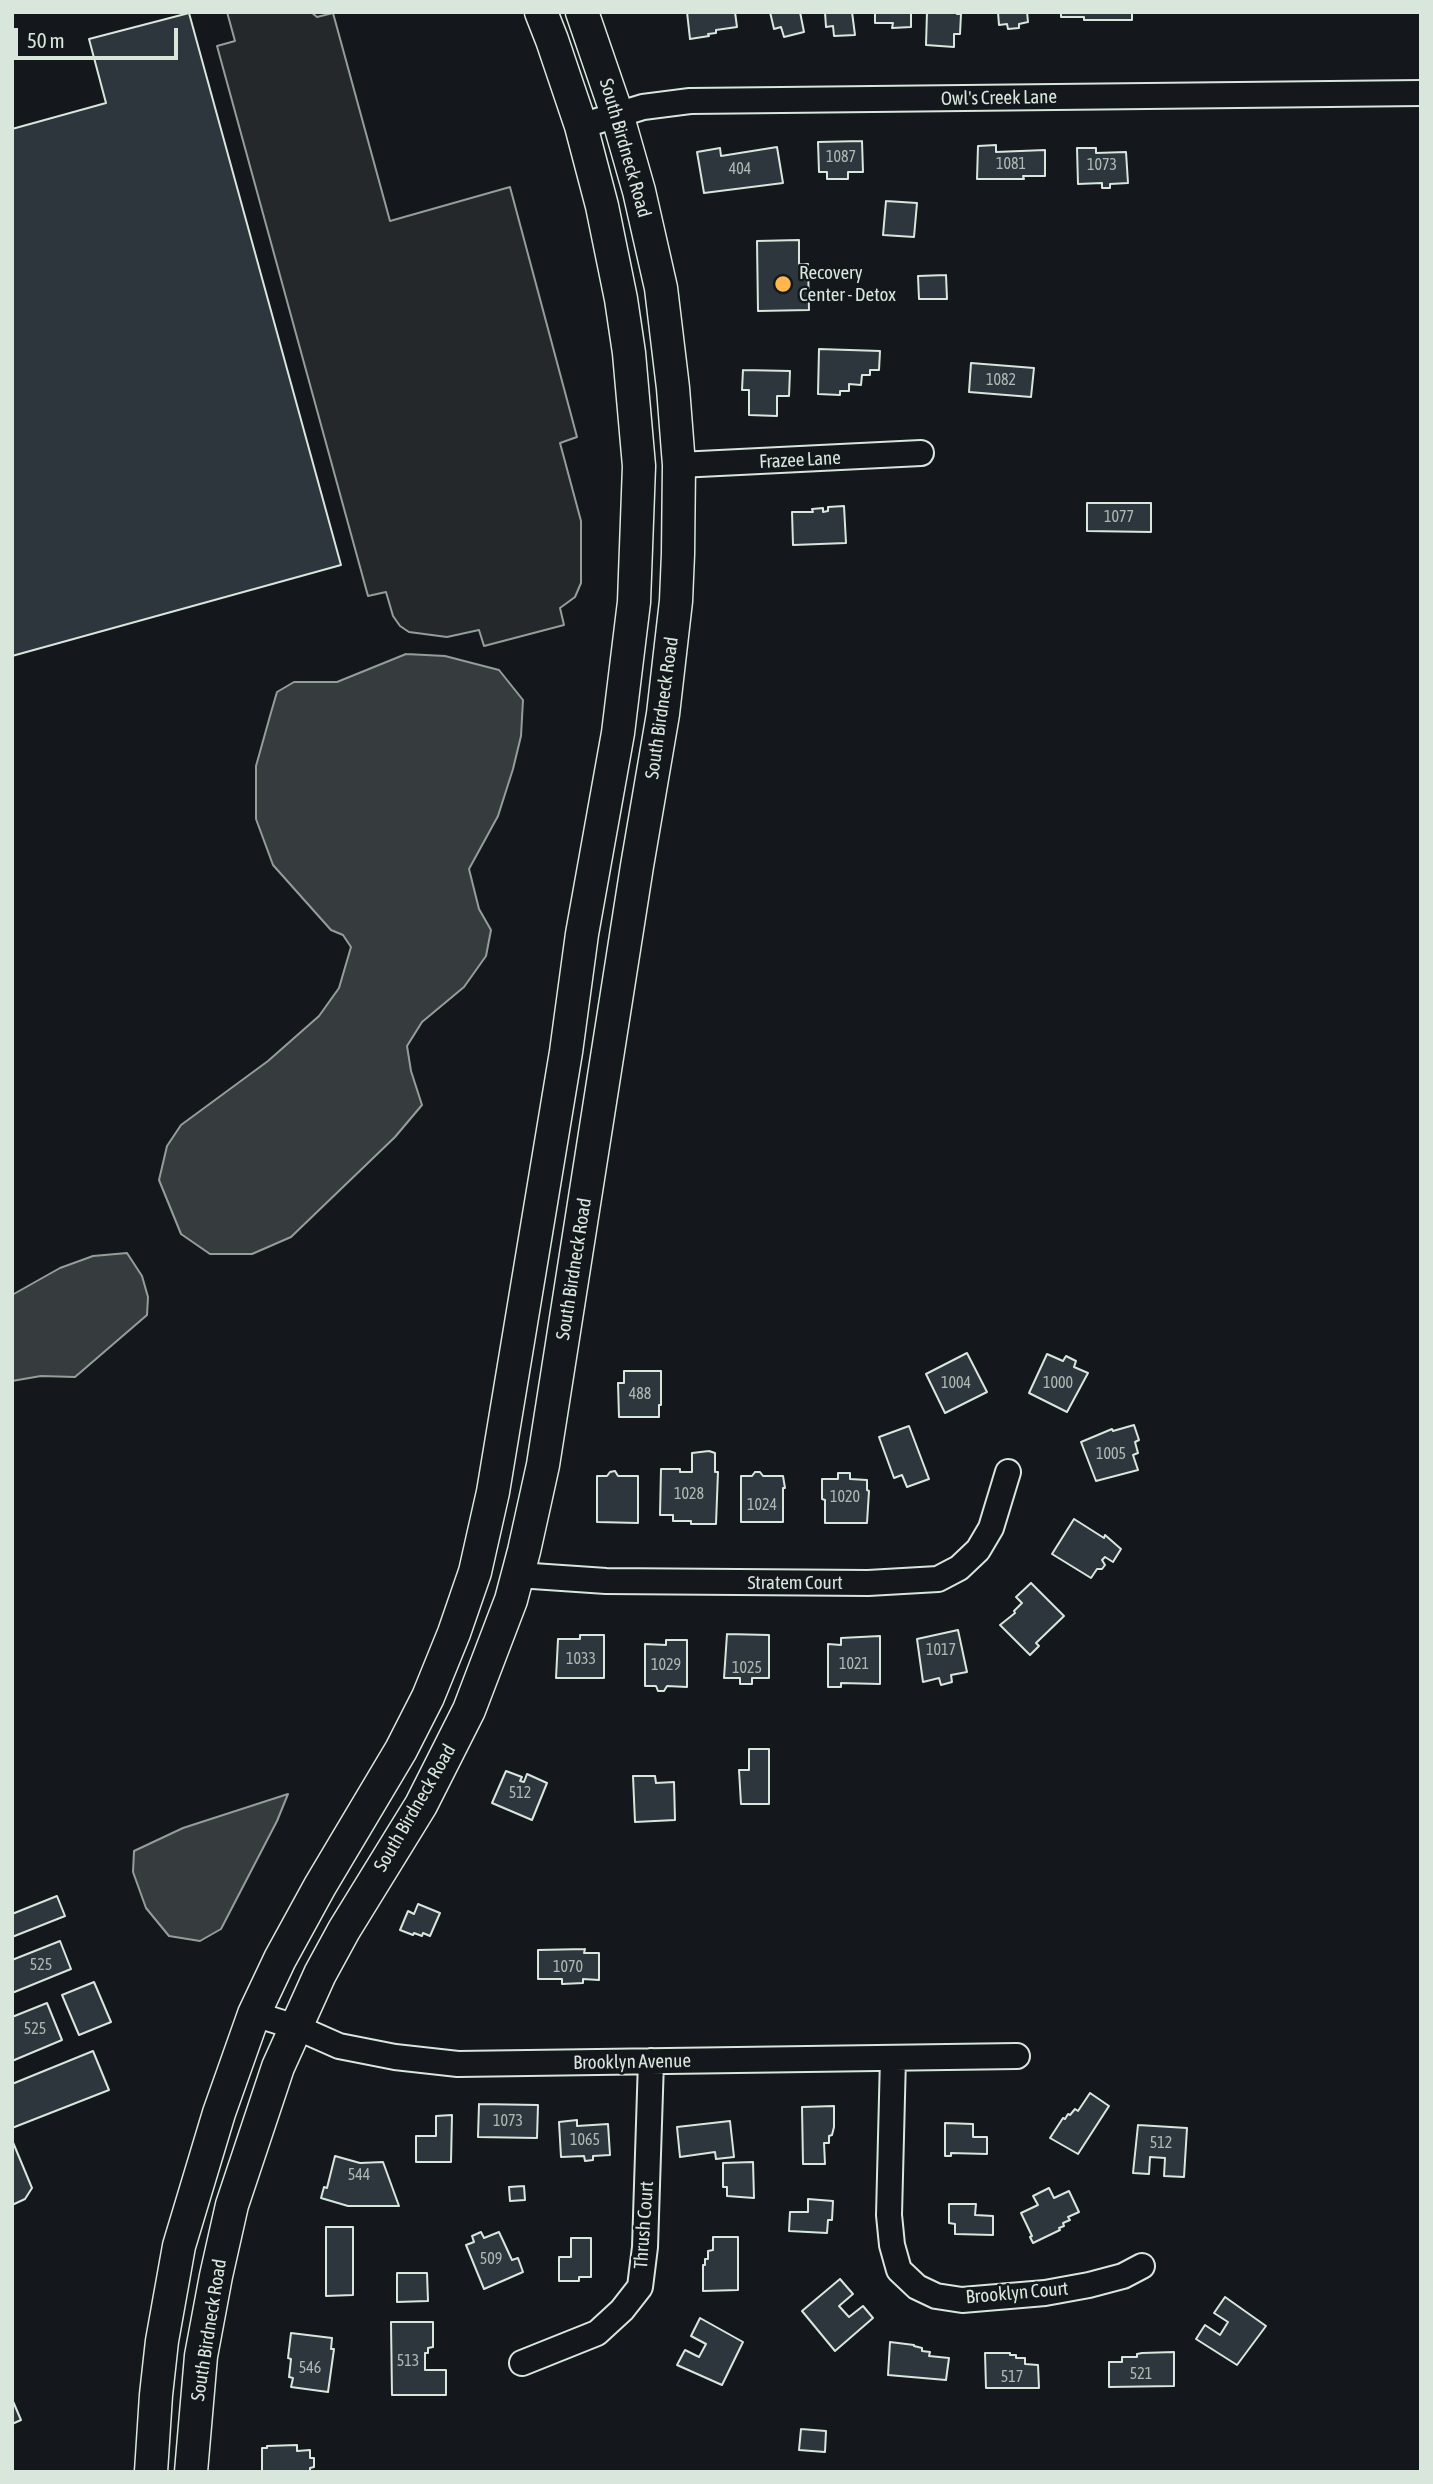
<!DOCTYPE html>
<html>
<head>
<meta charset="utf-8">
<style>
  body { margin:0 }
  #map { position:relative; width:1433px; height:2484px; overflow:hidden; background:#14181c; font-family:"Asap Condensed",sans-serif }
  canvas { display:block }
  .frame { position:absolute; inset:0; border:14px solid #d8e6dc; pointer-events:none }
  .scale { position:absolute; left:14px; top:28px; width:164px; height:32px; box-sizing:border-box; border:4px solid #d8e6dc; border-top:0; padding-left:9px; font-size:21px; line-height:24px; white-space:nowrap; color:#d8e6dc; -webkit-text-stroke:5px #14181c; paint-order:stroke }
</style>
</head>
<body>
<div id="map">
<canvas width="1433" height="2484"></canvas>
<div class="frame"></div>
<div class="scale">50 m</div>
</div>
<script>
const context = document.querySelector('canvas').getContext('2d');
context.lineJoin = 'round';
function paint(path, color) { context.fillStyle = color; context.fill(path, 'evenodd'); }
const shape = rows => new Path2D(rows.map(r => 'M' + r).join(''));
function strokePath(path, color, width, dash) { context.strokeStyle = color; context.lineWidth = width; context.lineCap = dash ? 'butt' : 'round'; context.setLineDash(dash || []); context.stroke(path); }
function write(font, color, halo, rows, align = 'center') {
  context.font = font + ' "Asap Condensed",sans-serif'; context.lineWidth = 5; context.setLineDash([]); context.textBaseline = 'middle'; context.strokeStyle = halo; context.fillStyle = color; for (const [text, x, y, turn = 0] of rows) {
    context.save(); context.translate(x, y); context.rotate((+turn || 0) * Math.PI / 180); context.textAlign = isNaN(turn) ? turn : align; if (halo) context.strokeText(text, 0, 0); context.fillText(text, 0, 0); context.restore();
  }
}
const parking = shape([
  [227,12,311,12,317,17,333,13,390,221,510,187,577,437,560,443,581,521,581,583,575,597,560,608,564,625,484,646,479,630,447,637,409,632,400,626,393,616,386,592,368,596,217,46,235,41,227,12]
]);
const water = shape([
  [406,654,445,656,499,670,523,700,521,736,513,769,498,816,469,869,479,909,491,930,486,956,464,987,422,1022,407,1046,411,1071,422,1105,395,1137,291,1237,252,1254,210,1254,181,1234,159,1180,167,1146,181,1125,268,1061,319,1016,339,988,351,947,343,935,331,930,273,865,256,819,256,766,270,716,277,692,294,682,337,682,406,654],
  [127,1253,142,1276,148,1297,147,1315,75,1377,41,1376,12,1381,12,1295,60,1268,93,1256,127,1253],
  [288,1794,277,1821,221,1929,200,1941,169,1936,146,1908,133,1872,134,1851,183,1828,288,1794]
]);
const building = shape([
  [687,12,735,12,737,27,716,30,716,33,708,34,709,36,690,39,687,12],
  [770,12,800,12,804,32,784,37,781,27,774,29,770,12],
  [825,12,852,12,855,35,834,36,833,26,826,27,825,12],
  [875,12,911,12,911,27,892,28,893,23,875,23,875,12],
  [927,12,957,12,957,14,961,14,960,34,954,34,954,47,926,45,927,12],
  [998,12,1027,12,1028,22,1019,24,1019,28,1008,29,1007,24,999,25,998,12],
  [1061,12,1132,12,1132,20,1084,20,1084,17,1061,17,1061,12],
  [189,13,341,565,12,656,12,129,106,103,89,39,189,13],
  [862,141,863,172,848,172,848,179,827,179,827,172,819,172,818,142,862,141],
  [996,145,996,152,1045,150,1045,176,1023,176,1024,179,977,179,978,146,996,145],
  [777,147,783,183,704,193,697,152,720,148,721,156,777,147],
  [1077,148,1096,148,1096,153,1126,152,1128,183,1110,184,1110,188,1102,188,1102,183,1078,184,1077,148],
  [886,201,917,203,914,237,883,235,886,201],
  [799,240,799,264,808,264,809,310,758,311,757,241,799,240],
  [946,275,947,299,919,299,918,276,946,275],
  [819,349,880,351,879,370,870,370,870,375,862,375,861,385,849,384,849,391,840,391,840,395,818,394,819,349],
  [971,363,1034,368,1031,397,969,392,971,363],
  [743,370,790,371,789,396,777,396,777,416,749,415,749,390,742,390,743,370],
  [1087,503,1151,503,1151,532,1087,531,1087,503],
  [844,506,846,543,793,545,792,512,813,512,812,509,823,508,823,512,828,511,828,507,844,506],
  [967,1353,987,1392,945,1413,926,1374,967,1353],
  [1047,1354,1063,1361,1066,1356,1076,1361,1074,1367,1088,1373,1067,1412,1029,1393,1047,1354],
  [624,1371,661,1371,661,1405,659,1405,659,1417,619,1417,618,1383,624,1383,624,1371],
  [1134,1425,1139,1440,1135,1442,1138,1453,1133,1455,1138,1470,1096,1481,1081,1442,1112,1429,1113,1431,1134,1425],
  [909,1426,929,1479,907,1487,902,1475,894,1478,879,1437,909,1426],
  [709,1451,715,1453,715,1472,718,1472,716,1524,691,1524,691,1521,673,1521,673,1515,660,1515,661,1469,680,1469,680,1472,692,1472,692,1453,709,1451],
  [615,1471,618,1476,638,1476,638,1523,597,1522,597,1476,607,1476,610,1472,615,1471],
  [755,1472,760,1472,763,1476,783,1476,785,1488,783,1488,783,1522,741,1522,741,1476,752,1476,755,1472],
  [838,1473,850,1473,850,1479,867,1480,867,1490,869,1491,867,1523,825,1523,825,1500,822,1499,822,1479,838,1479,838,1473],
  [1074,1519,1104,1538,1105,1535,1121,1549,1113,1562,1105,1557,1102,1560,1105,1565,1102,1569,1097,1569,1091,1578,1052,1554,1074,1519],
  [1031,1583,1064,1616,1036,1643,1039,1646,1030,1655,1000,1625,1015,1613,1014,1611,1022,1603,1016,1597,1031,1583],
  [958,1630,967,1672,951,1675,952,1682,941,1685,939,1678,923,1682,917,1639,958,1630],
  [727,1634,769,1635,769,1678,752,1678,752,1684,740,1684,740,1678,724,1678,727,1634],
  [580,1635,604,1635,604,1678,556,1678,558,1639,580,1639,580,1635],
  [880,1636,880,1684,841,1683,841,1687,828,1687,828,1644,841,1645,841,1638,880,1636],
  [666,1640,687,1640,687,1687,667,1686,664,1691,658,1691,656,1686,645,1686,645,1644,666,1645,666,1640],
  [749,1749,769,1749,769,1804,741,1804,739,1770,749,1770,749,1749],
  [506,1771,522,1777,520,1781,524,1782,527,1774,547,1783,532,1820,492,1803,506,1771],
  [633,1776,655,1776,656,1783,674,1782,675,1820,635,1822,633,1776],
  [57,1896,65,1916,12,1937,12,1914,57,1896],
  [418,1904,440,1913,430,1936,423,1933,422,1936,414,1933,413,1935,400,1930,408,1911,414,1914,418,1904],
  [60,1941,71,1969,12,1993,12,1960,60,1941],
  [585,1949,584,1953,599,1953,599,1980,583,1979,583,1983,562,1984,562,1979,538,1979,538,1950,585,1949],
  [94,1982,111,2022,79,2035,62,1995,94,1982],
  [47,2003,62,2040,12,2061,12,2017,47,2003],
  [93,2051,109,2090,12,2128,12,2084,93,2051],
  [1090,2093,1109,2106,1078,2154,1050,2138,1063,2118,1065,2119,1068,2114,1070,2115,1075,2109,1078,2111,1090,2093],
  [479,2104,538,2105,537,2138,478,2137,479,2104],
  [834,2106,834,2127,832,2135,829,2136,829,2143,824,2143,825,2164,803,2164,802,2107,834,2106],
  [452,2115,451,2162,416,2162,416,2136,436,2136,436,2116,452,2115],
  [577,2120,577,2126,608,2124,610,2155,593,2156,593,2160,585,2161,584,2156,561,2157,559,2122,577,2120],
  [730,2121,734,2157,716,2159,715,2152,680,2157,677,2127,730,2121],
  [945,2123,973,2124,973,2137,987,2137,987,2154,951,2153,951,2156,945,2156,945,2123],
  [1138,2125,1187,2128,1184,2177,1164,2176,1165,2158,1150,2157,1149,2174,1133,2173,1138,2125],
  [12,2140,32,2188,25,2199,12,2205,12,2140],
  [335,2156,360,2163,383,2162,399,2206,348,2206,321,2198,324,2187,327,2188,335,2156],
  [753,2162,754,2198,727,2196,727,2187,723,2187,723,2163,753,2162],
  [524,2186,525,2200,510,2201,509,2187,524,2186],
  [1049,2188,1054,2198,1069,2191,1079,2212,1068,2217,1070,2220,1063,2223,1064,2226,1059,2228,1060,2230,1033,2243,1030,2237,1032,2236,1021,2213,1038,2205,1033,2196,1049,2188],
  [808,2199,833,2201,832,2220,828,2220,827,2233,789,2231,790,2212,808,2212,808,2199],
  [949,2204,976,2204,975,2215,993,2216,993,2235,955,2234,955,2224,949,2223,949,2204],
  [326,2227,353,2227,353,2295,326,2296,326,2227],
  [481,2232,484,2238,499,2232,512,2260,518,2258,523,2272,484,2289,466,2245,474,2242,472,2236,481,2232],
  [713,2237,738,2237,738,2290,703,2291,703,2265,705,2265,705,2259,708,2259,708,2251,713,2250,713,2237],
  [571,2238,591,2238,591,2277,579,2277,579,2281,559,2281,559,2257,571,2257,571,2238],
  [397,2273,427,2273,428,2301,397,2302,397,2273],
  [840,2279,853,2294,839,2306,849,2317,863,2306,873,2318,835,2351,802,2311,840,2279],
  [1225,2297,1266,2326,1237,2365,1196,2339,1205,2325,1220,2335,1228,2322,1214,2313,1225,2297],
  [700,2318,743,2342,722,2385,677,2365,685,2350,699,2357,706,2344,691,2336,700,2318],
  [391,2322,433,2322,433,2347,428,2348,428,2353,425,2353,425,2370,446,2370,446,2395,392,2395,391,2322],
  [291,2333,332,2338,331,2349,334,2349,328,2392,291,2387,293,2378,289,2377,291,2359,288,2358,291,2333],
  [890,2342,914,2345,914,2346,922,2348,922,2351,930,2352,929,2356,949,2358,946,2380,888,2375,890,2342],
  [1174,2352,1174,2386,1109,2387,1109,2362,1122,2362,1122,2357,1137,2357,1137,2354,1142,2353,1174,2352],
  [985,2353,1010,2353,1010,2355,1016,2355,1016,2358,1025,2358,1025,2364,1038,2365,1039,2388,986,2388,985,2353],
  [12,2399,21,2420,12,2424,12,2399],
  [801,2429,826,2431,825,2452,799,2450,801,2429],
  [297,2445,297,2451,310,2450,310,2458,314,2458,314,2467,310,2468,310,2472,262,2472,262,2448,267,2448,267,2446,297,2445]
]);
const minor = shape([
  [581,126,643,107,690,101,1421,93],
  [679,465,921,453],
  [518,1575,606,1581,868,1583,938,1579,959,1568,978,1550,991,1528,1008,1472],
  [254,2014,296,2027,339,2046,395,2057,458,2064,1017,2056],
  [893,2058,889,2215,892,2245,899,2270,917,2287,936,2296,962,2300,1045,2293,1089,2285,1123,2276,1142,2266],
  [522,2363,597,2333,622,2310,640,2287,645,2247,651,2061]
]);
const major = shape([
  [151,2472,156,2395,162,2341,179,2246,219,2113,254,2014,280,1959,320,1886,401,1750,428,1697,454,1633,475,1572,493,1492,566,1052,582,934,618,733,634,602,639,466,629,353,621,299,602,206,581,126,552,40,541,12],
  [191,2472,201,2356,216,2276,232,2205,278,2067,320,1974,344,1930,421,1805,469,1710,511,1600,524,1551,543,1465,637,866,663,714,676,601,678,554,679,465,673,388,661,288,639,191,617,114,582,12]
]);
const markers = [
  [783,284,9,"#ffb74d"]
];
const numberNames = [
  ["1087",841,157],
  ["1081",1011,164],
  ["1073",1102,165],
  ["404",740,169],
  ["1082",1001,380],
  ["1077",1119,517],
  ["1004",956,1383],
  ["1000",1058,1383],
  ["488",640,1394],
  ["1005",1111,1454],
  ["1028",689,1494],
  ["1020",845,1497],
  ["1024",762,1505],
  ["1017",941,1650],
  ["1033",581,1659],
  ["1021",854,1664],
  ["1029",666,1665],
  ["1025",747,1668],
  ["512",520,1793],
  ["525",41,1965],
  ["1070",568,1967],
  ["525",35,2029],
  ["1073",508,2121],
  ["1065",585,2140],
  ["512",1161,2143],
  ["544",359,2175],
  ["509",491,2259],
  ["513",408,2361],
  ["546",310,2368],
  ["521",1141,2374],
  ["517",1012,2377]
];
const streetNames = [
  ["Owl's Creek Lane",999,98,-1],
  ["South Birdneck Road",625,148,74],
  ["Frazee Lane",800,460,-3],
  ["South Birdneck Road",662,708,-82],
  ["South Birdneck Road",574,1269,-81],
  ["Stratem Court",795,1583],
  ["South Birdneck Road",415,1808,-60],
  ["Brooklyn Avenue",632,2062,-1],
  ["Thrush Court",644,2225,-86],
  ["Brooklyn Court",1017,2293,-5],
  ["South Birdneck Road",209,2330,-81]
];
const poiNames = [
  ["Recovery",799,273],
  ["Center - Detox",799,295]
];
paint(parking, '#24282b');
strokePath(parking, '#939e99', 2);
paint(water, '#363b3e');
strokePath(water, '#939e99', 2);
paint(building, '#2c363c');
strokePath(building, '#d8e6dc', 2);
strokePath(minor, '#d8e6dc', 28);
strokePath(major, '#d8e6dc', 35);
strokePath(minor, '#14181c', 24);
strokePath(major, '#14181c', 32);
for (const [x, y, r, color] of markers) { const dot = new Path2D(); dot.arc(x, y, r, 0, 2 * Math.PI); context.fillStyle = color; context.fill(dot); strokePath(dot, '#14181c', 2.5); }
write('16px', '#adbab4', null, numberNames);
write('19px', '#d8e6dc', '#14181c', streetNames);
write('19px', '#d8e6dc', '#14181c', poiNames, 'left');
</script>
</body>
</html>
